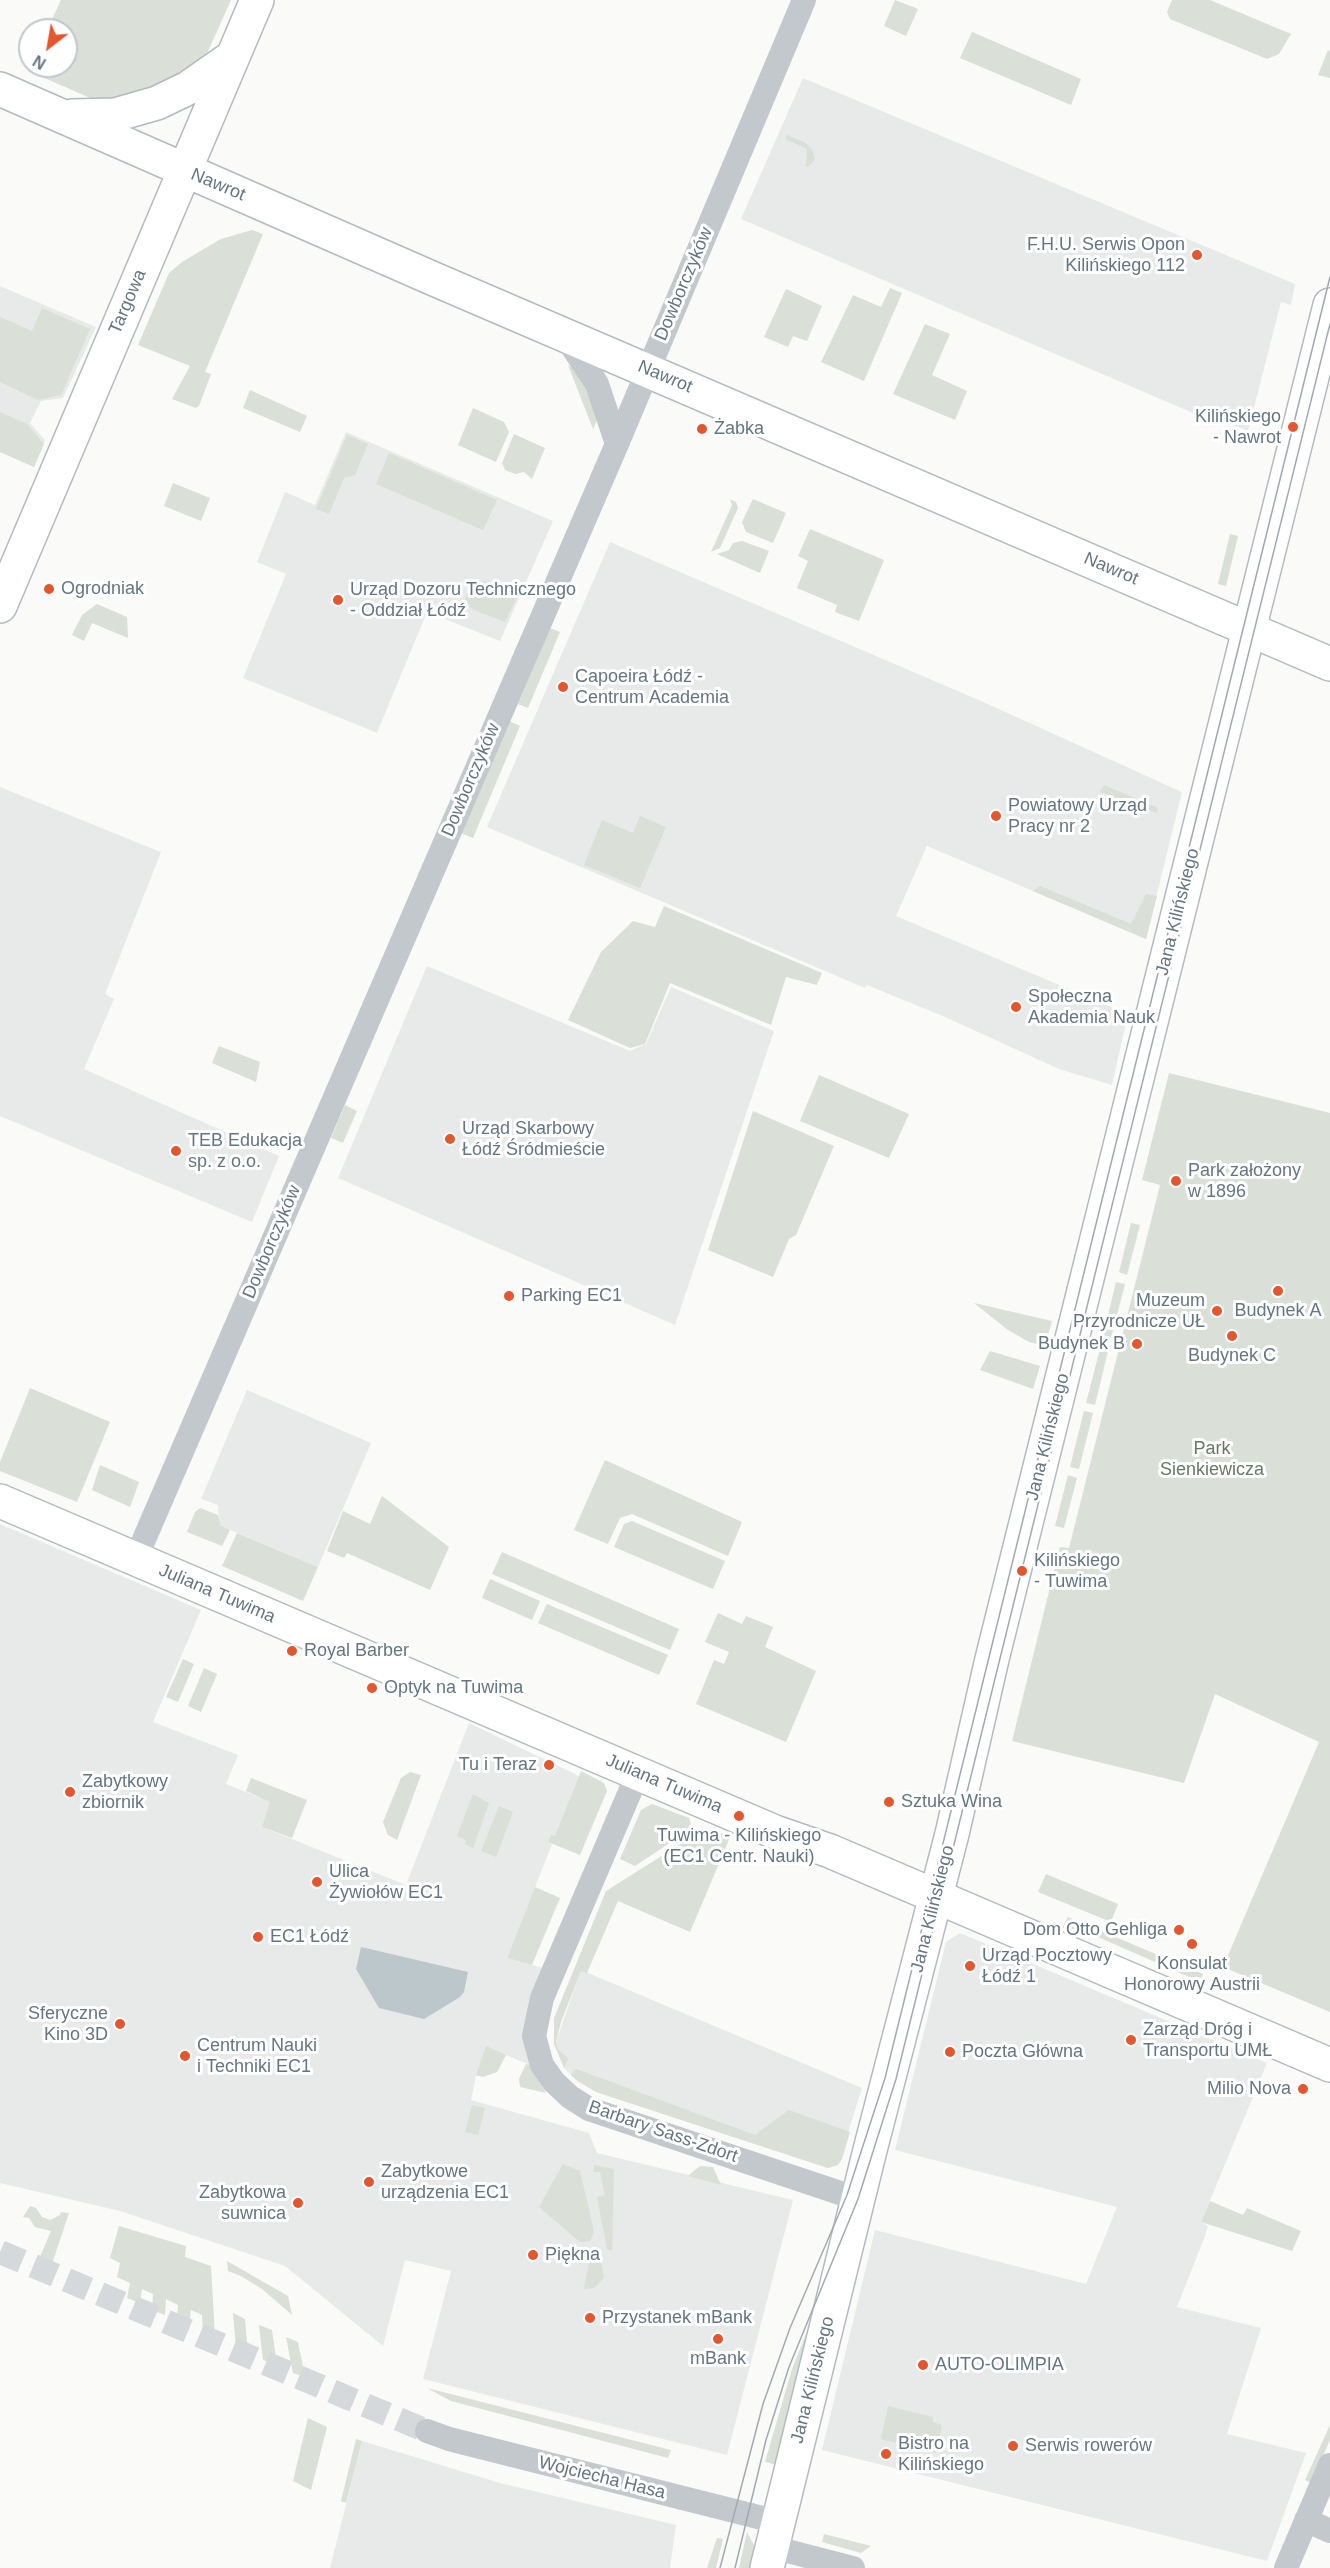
<!DOCTYPE html>
<html>
<head>
<meta charset="utf-8">
<style>
  body { margin:0 }
  #map { position:relative; width:1330px; height:2568px; overflow:hidden; background:#fafaf8; font-family:Arial,sans-serif }
  canvas { display:block }
  .north { position:absolute; left:18px; top:18px; width:60px; height:60px; box-sizing:border-box; background:#fff; border:2px solid #c1c8cd; border-radius:50%; rotate:211deg; font-size:16px; font-weight:700; line-height:24px; text-align:center; color:#657683 }
  .north::after { content:''; display:block; margin:auto; width:21px; height:27px; background:#e4572e; clip-path:polygon(50% 0,100% 100%,50% 72%,0 100%) }
</style>
</head>
<body>
<div id="map">
<canvas width="1330" height="2568"></canvas>
<div class="north">N</div>
</div>
<script>
const context = document.querySelector('canvas').getContext('2d');
context.lineJoin = 'round';
function paint(path, color) { context.fillStyle = color; context.fill(path, 'evenodd'); }
const shape = rows => new Path2D(rows.map(r => 'M' + r).join(''));
function strokePath(path, color, width, dash) { context.strokeStyle = color; context.lineWidth = width; context.lineCap = dash ? 'butt' : 'round'; context.setLineDash(dash || []); context.stroke(path); }
function write(font, color, halo, rows, align = 'center') {
  context.font = font + ' Arial,sans-serif'; context.lineWidth = 6; context.setLineDash([]); context.textBaseline = 'middle'; context.strokeStyle = halo; context.fillStyle = color; for (const [text, x, y, turn = 0] of rows) {
    context.save(); context.translate(x, y); context.rotate((+turn || 0) * Math.PI / 180); context.textAlign = isNaN(turn) ? turn : align; if (halo) context.strokeText(text, 0, 0); context.fillText(text, 0, 0); context.restore();
  }
}
const built = shape([
  [803,78,1295,284,1291,305,1281,302,1248,431,1195,409,1193,413,741,219],
  [0,286,96,327,63,398,41,401,30,423,45,440,34,467,0,452],
  [346,432,553,521,500,641,427,612,377,733,243,678,286,574,257,562,285,492,315,505],
  [610,542,981,701,1182,792,1146,939,927,846,896,916,1128,1014,1112,1085,1059,1069,945,1017,867,985,865,988,487,827],
  [0,787,161,852,105,994,114,999,84,1069,279,1156,252,1222,0,1116],
  [427,966,630,1051,646,1044,671,987,774,1031,675,1325,338,1178],
  [247,1390,371,1443,318,1567,219,1525,218,1505,201,1499],
  [0,1524,201,1610,153,1722,238,1755,226,1784,271,1802,262,1827,406,1885,469,1723,579,1776,555,1837,548,1842,552,1844,507,1958,543,1968,531,1997,525,2024,530,2065,506,2055,497,2072,476,2076,471,2100,589,2133,597,2153,793,2200,727,2455,423,2379,451,2271,405,2260,383,2346,285,2266,120,2211,0,2183],
  [960,1933,1267,2063,1201,2222,1208,2226,1205,2236,1177,2307,1261,2328,1227,2434,1306,2453,1267,2561,822,2450,875,2230,1086,2284,1117,2207,895,2150,946,1942],
  [581,1970,862,2088,838,2165,828,2168,596,2092,578,2082,564,2068,569,2059,558,2049,556,2042],
  [362,2441,500,2483,676,2525,670,2568,330,2568]
]);
const green = shape([
  [61,0,231,0,201,67,189,76,102,103,28,71,31,66,66,66,66,30,47,30],
  [895,0,918,9,906,36,884,26],
  [1172,0,1210,0,1291,34,1279,54,1267,59,1170,19,1167,12],
  [972,32,1081,79,1071,105,960,58],
  [1328,50,1330,51,1330,78,1318,75],
  [787,135,806,143,813,151,815,160,808,167,806,167,807,149,785,139],
  [252,230,263,234,205,372,211,374,199,406,196,408,172,399,190,366,138,345,169,273,182,262,221,239],
  [890,288,902,293,864,381,821,362,853,295,881,307],
  [786,289,822,306,807,341,793,336,788,347,764,337],
  [42,308,90,329,61,395,38,400,0,382,0,317,32,331],
  [925,324,950,334,932,375,967,391,955,420,893,394],
  [568,365,582,374,599,416,593,429],
  [250,390,307,416,300,432,243,408],
  [473,408,504,422,509,432,496,462,458,445],
  [0,412,27,424,44,444,34,467,0,452],
  [514,434,545,448,532,479,524,472,515,474,505,470,502,463],
  [347,435,368,444,355,475,344,478,329,514,316,509],
  [389,453,497,500,483,530,376,484],
  [173,483,210,498,201,521,164,506],
  [730,499,736,502,738,508,720,548,711,552,732,505],
  [753,499,786,513,773,543,746,532,742,522],
  [810,529,884,560,859,621,835,612,837,605,797,588,808,561,798,556],
  [1230,534,1238,536,1226,586,1218,584],
  [742,541,769,551,760,573,717,554,729,550,733,543],
  [484,581,501,588,500,592,511,598,514,594,518,595,505,622,472,609,465,599,471,586],
  [97,604,127,617,128,638,92,623,84,641,72,635,82,615],
  [550,628,560,632,528,708,518,704],
  [509,721,520,726,473,838,461,833],
  [1104,785,1158,808,1157,813,1100,792],
  [640,816,666,827,640,888,584,865,602,820,633,833],
  [1040,886,1131,924,1146,894,1157,896,1146,939,1033,891],
  [664,906,822,973,817,985,786,977,771,1025,670,983,645,1044,630,1048,568,1020,601,952,633,921,655,927],
  [219,1046,260,1062,256,1082,212,1063],
  [1169,1073,1330,1113,1330,2012,1223,1967,1319,1742,1215,1694,1184,1783,1012,1741,1060,1547,1069,1548,1160,1185,1142,1180],
  [819,1075,909,1114,889,1158,800,1121],
  [345,1105,357,1111,343,1143,331,1138],
  [753,1111,834,1146,796,1235,789,1239,773,1277,708,1250],
  [1131,1223,1140,1225,1127,1275,1119,1272],
  [1116,1282,1125,1284,1111,1338,1103,1336],
  [974,1303,1052,1321,1045,1346,1029,1342,1008,1330],
  [1101,1345,1109,1347,1095,1405,1086,1403],
  [990,1351,1040,1366,1033,1389,980,1370],
  [30,1388,110,1422,77,1502,0,1471,0,1462],
  [1084,1411,1093,1413,1079,1469,1070,1467],
  [605,1460,742,1522,728,1556,632,1514,620,1518,608,1544,574,1530],
  [100,1465,139,1482,130,1507,92,1490],
  [1068,1475,1077,1478,1064,1528,1055,1526],
  [382,1496,449,1547,430,1590,347,1553,344,1558,327,1551,343,1511,370,1524],
  [200,1508,218,1515,220,1525,230,1530,222,1546,187,1532,195,1512],
  [632,1521,725,1561,713,1589,614,1547,624,1524],
  [237,1533,318,1567,303,1601,222,1566],
  [502,1552,679,1629,670,1650,492,1574],
  [490,1579,540,1601,532,1620,482,1598],
  [547,1604,668,1655,659,1675,538,1623],
  [718,1613,742,1624,746,1616,773,1627,765,1647,816,1671,786,1742,696,1704,714,1660,724,1664,729,1652,705,1642],
  [183,1659,194,1664,178,1702,166,1697],
  [204,1668,217,1674,201,1712,188,1706],
  [581,1771,604,1783,607,1791,580,1855,548,1842,551,1835,555,1836],
  [410,1772,421,1775,397,1840,388,1835,383,1822,401,1778],
  [251,1778,307,1800,292,1838,262,1827,270,1802,246,1791],
  [473,1794,489,1803,473,1848,465,1844,466,1840,457,1836],
  [652,1804,689,1818,692,1828,635,1866,620,1859,641,1810],
  [499,1806,513,1812,496,1857,481,1851],
  [703,1830,731,1835,690,1932,618,1901,587,1973,581,1971,561,2022,556,2042,558,2049,569,2059,564,2068,554,2044,554,2018,606,1891],
  [1046,1874,1118,1904,1111,1922,1038,1892],
  [535,1887,560,1898,532,1965,507,1958],
  [1068,1917,1203,1974,1202,1977,1196,1980,1082,1930,1062,1928],
  [486,2046,506,2055,497,2072,483,2077,476,2075],
  [526,2064,530,2065,546,2093,520,2087,519,2079],
  [576,2069,755,2135,789,2110,850,2132,842,2159,838,2165,828,2168,596,2092,573,2077,571,2075],
  [472,2105,485,2108,478,2135,465,2132],
  [563,2164,580,2171,594,2231,590,2241,580,2242,539,2207],
  [594,2165,614,2169,612,2251,607,2249,597,2197,605,2195,600,2172,593,2172],
  [700,2166,713,2167,721,2185,688,2176],
  [1210,2201,1243,2215,1247,2208,1301,2231,1292,2251,1201,2222],
  [30,2206,36,2208,42,2217,50,2220,60,2215,61,2212,69,2213,52,2264,39,2259,51,2231,35,2227,29,2218,23,2217],
  [119,2226,186,2246,185,2257,211,2266,215,2337,203,2333,202,2315,191,2310,189,2327,177,2321,178,2305,166,2299,165,2315,152,2310,153,2294,142,2289,140,2303,127,2298,130,2283,117,2277,120,2263,110,2258],
  [594,2253,600,2255,604,2278,594,2288,584,2289,590,2257],
  [227,2261,288,2296,292,2315,262,2289,241,2276,228,2271],
  [233,2313,245,2319,248,2353,236,2348],
  [812,2319,777,2465,765,2462,792,2369],
  [259,2325,272,2330,277,2365,263,2360],
  [286,2337,298,2342,305,2377,293,2373],
  [427,2388,671,2450,668,2458,451,2401],
  [888,2406,933,2417,933,2422,942,2425,936,2453,881,2439],
  [308,2418,327,2427,311,2490,293,2481],
  [1330,2425,1330,2440,1311,2483,1305,2480],
  [356,2439,362,2441,346,2503,341,2501],
  [747,2532,755,2547,751,2568,739,2568],
  [824,2534,871,2546,861,2553,822,2542],
  [717,2538,723,2539,716,2568,707,2568]
]);
const water = shape([
  [361,1947,468,1972,464,1992,460,1997,424,2019,379,2008,356,1969]
]);
const streetTunnel = shape([
  [0,2252,427,2431]
]);
const street = shape([
  [565,336,597,384,617,444],
  [136,1558,617,444,804,0],
  [638,1773,542,1998,534,2036,542,2065,554,2082,570,2097,589,2109,858,2199],
  [427,2431,449,2439,778,2522],
  [1306,2520,1330,2531],
  [772,2547,853,2568],
  [1286,2568,1330,2465]
]);
const secondary = shape([
  [0,89,434,279,1330,664],
  [72,116,115,115,157,103,188,88,231,58],
  [0,606,257,0],
  [0,1501,775,1832,830,1851,1330,2065],
  [767,2568,869,2154,952,1834,992,1659,1330,305]
]);
const tram = shape([
  [720,2568,763,2404,790,2328,847,2195,885,2078,1330,277],
  [735,2568,766,2440,789,2367,858,2199,896,2079,1330,324]
]);
const markers = [
  [1197,255,6,"#e4572e"],
  [1293,427,6,"#e4572e"],
  [702,429,6,"#e4572e"],
  [49,589,6,"#e4572e"],
  [338,600,6,"#e4572e"],
  [563,687,6,"#e4572e"],
  [996,816,6,"#e4572e"],
  [1016,1007,6,"#e4572e"],
  [450,1139,6,"#e4572e"],
  [176,1151,6,"#e4572e"],
  [1176,1181,6,"#e4572e"],
  [1278,1291,6,"#e4572e"],
  [509,1296,6,"#e4572e"],
  [1217,1311,6,"#e4572e"],
  [1232,1336,6,"#e4572e"],
  [1137,1344,6,"#e4572e"],
  [1022,1571,6,"#e4572e"],
  [292,1651,6,"#e4572e"],
  [372,1688,6,"#e4572e"],
  [549,1765,6,"#e4572e"],
  [70,1792,6,"#e4572e"],
  [889,1802,6,"#e4572e"],
  [739,1816,6,"#e4572e"],
  [317,1882,6,"#e4572e"],
  [1179,1930,6,"#e4572e"],
  [258,1937,6,"#e4572e"],
  [1192,1944,6,"#e4572e"],
  [970,1966,6,"#e4572e"],
  [120,2024,6,"#e4572e"],
  [1131,2040,6,"#e4572e"],
  [950,2052,6,"#e4572e"],
  [185,2056,6,"#e4572e"],
  [1303,2089,6,"#e4572e"],
  [369,2182,6,"#e4572e"],
  [298,2203,6,"#e4572e"],
  [533,2255,6,"#e4572e"],
  [590,2318,6,"#e4572e"],
  [718,2339,6,"#e4572e"],
  [923,2365,6,"#e4572e"],
  [1013,2446,6,"#e4572e"],
  [886,2454,6,"#e4572e"]
];
const streetNames = [
  ["Nawrot",218,185,23],
  ["Dowborczyków",684,284,-67],
  ["Targowa",128,302,-67],
  ["Nawrot",665,377,23],
  ["Nawrot",1111,569,23],
  ["Dowborczyków",471,780,-67],
  ["Jana Kilińskiego",1178,912,-76],
  ["Dowborczyków",272,1242,-67],
  ["Jana Kilińskiego",1048,1437,-76],
  ["Juliana Tuwima",217,1594,23],
  ["Juliana Tuwima",664,1784,23],
  ["Jana Kilińskiego",933,1909,-76],
  ["Barbary Sass-Zdort",663,2132,19],
  ["Jana Kilińskiego",813,2380,-76],
  ["Wojciecha Hasa",602,2478,14]
];
const poiNames = [
  ["F.H.U. Serwis Opon",1185,245,"right"],
  ["Kilińskiego 112",1185,266,"right"],
  ["Kilińskiego",1281,417,"right"],
  ["- Nawrot",1281,438,"right"],
  ["Żabka",714,429],
  ["Ogrodniak",61,589],
  ["Urząd Dozoru Technicznego",350,590],
  ["- Oddział Łódź",350,611],
  ["Capoeira Łódź -",575,677],
  ["Centrum Academia",575,698],
  ["Powiatowy Urząd",1008,806],
  ["Pracy nr 2",1008,827],
  ["Społeczna",1028,997],
  ["Akademia Nauk",1028,1018],
  ["Urząd Skarbowy",462,1129],
  ["Łódź Śródmieście",462,1150],
  ["TEB Edukacja",188,1141],
  ["sp. z o.o.",188,1162],
  ["Park założony",1188,1171],
  ["w 1896",1188,1192],
  ["Parking EC1",521,1296],
  ["Muzeum",1205,1301,"right"],
  ["Przyrodnicze UŁ",1205,1322,"right"],
  ["Budynek A",1278,1311,"center"],
  ["Budynek B",1125,1344,"right"],
  ["Budynek C",1232,1356,"center"],
  ["Kilińskiego",1034,1561],
  ["- Tuwima",1034,1582],
  ["Royal Barber",304,1651],
  ["Optyk na Tuwima",384,1688],
  ["Tu i Teraz",537,1765,"right"],
  ["Zabytkowy",82,1782],
  ["zbiornik",82,1803],
  ["Sztuka Wina",901,1802],
  ["Tuwima - Kilińskiego",739,1836,"center"],
  ["(EC1 Centr. Nauki)",739,1857,"center"],
  ["Ulica",329,1872],
  ["Żywiołów EC1",329,1893],
  ["Dom Otto Gehliga",1167,1930,"right"],
  ["EC1 Łódź",270,1937],
  ["Urząd Pocztowy",982,1956],
  ["Łódź 1",982,1977],
  ["Konsulat",1192,1964,"center"],
  ["Honorowy Austrii",1192,1985,"center"],
  ["Sferyczne",108,2014,"right"],
  ["Kino 3D",108,2035,"right"],
  ["Zarząd Dróg i",1143,2030],
  ["Transportu UMŁ",1143,2051],
  ["Centrum Nauki",197,2046],
  ["i Techniki EC1",197,2067],
  ["Poczta Główna",962,2052],
  ["Milio Nova",1291,2089,"right"],
  ["Zabytkowe",381,2172],
  ["urządzenia EC1",381,2193],
  ["Zabytkowa",286,2193,"right"],
  ["suwnica",286,2214,"right"],
  ["Piękna",545,2255],
  ["Przystanek mBank",602,2318],
  ["mBank",718,2359,"center"],
  ["AUTO-OLIMPIA",935,2365],
  ["Bistro na",898,2444],
  ["Kilińskiego",898,2465],
  ["Serwis rowerów",1025,2446]
];
const parkNames = [
  ["Park",1212,1449],
  ["Sienkiewicza",1212,1470]
];
paint(built, '#e8e9e9');
paint(green, '#dadfd7');
paint(water, '#bbc7cb');
strokePath(streetTunnel, '#d5d9db', 24, [24, 12]);
strokePath(secondary, '#b3babf', 36);
strokePath(street, '#c3c8cc', 24);
strokePath(secondary, '#fff', 33);
strokePath(tram, '#a2aab0', 1.5);
for (const [x, y, r, color] of markers) { const dot = new Path2D(); dot.arc(x, y, r, 0, 2 * Math.PI); context.fillStyle = color; context.fill(dot); strokePath(dot, '#fff', 2); }
write('18px', '#657683', '#fff', streetNames);
write('18px', '#657683', '#fff', poiNames, 'left');
write('18px', '#687a64', '#fff', parkNames);
</script>
</body>
</html>
